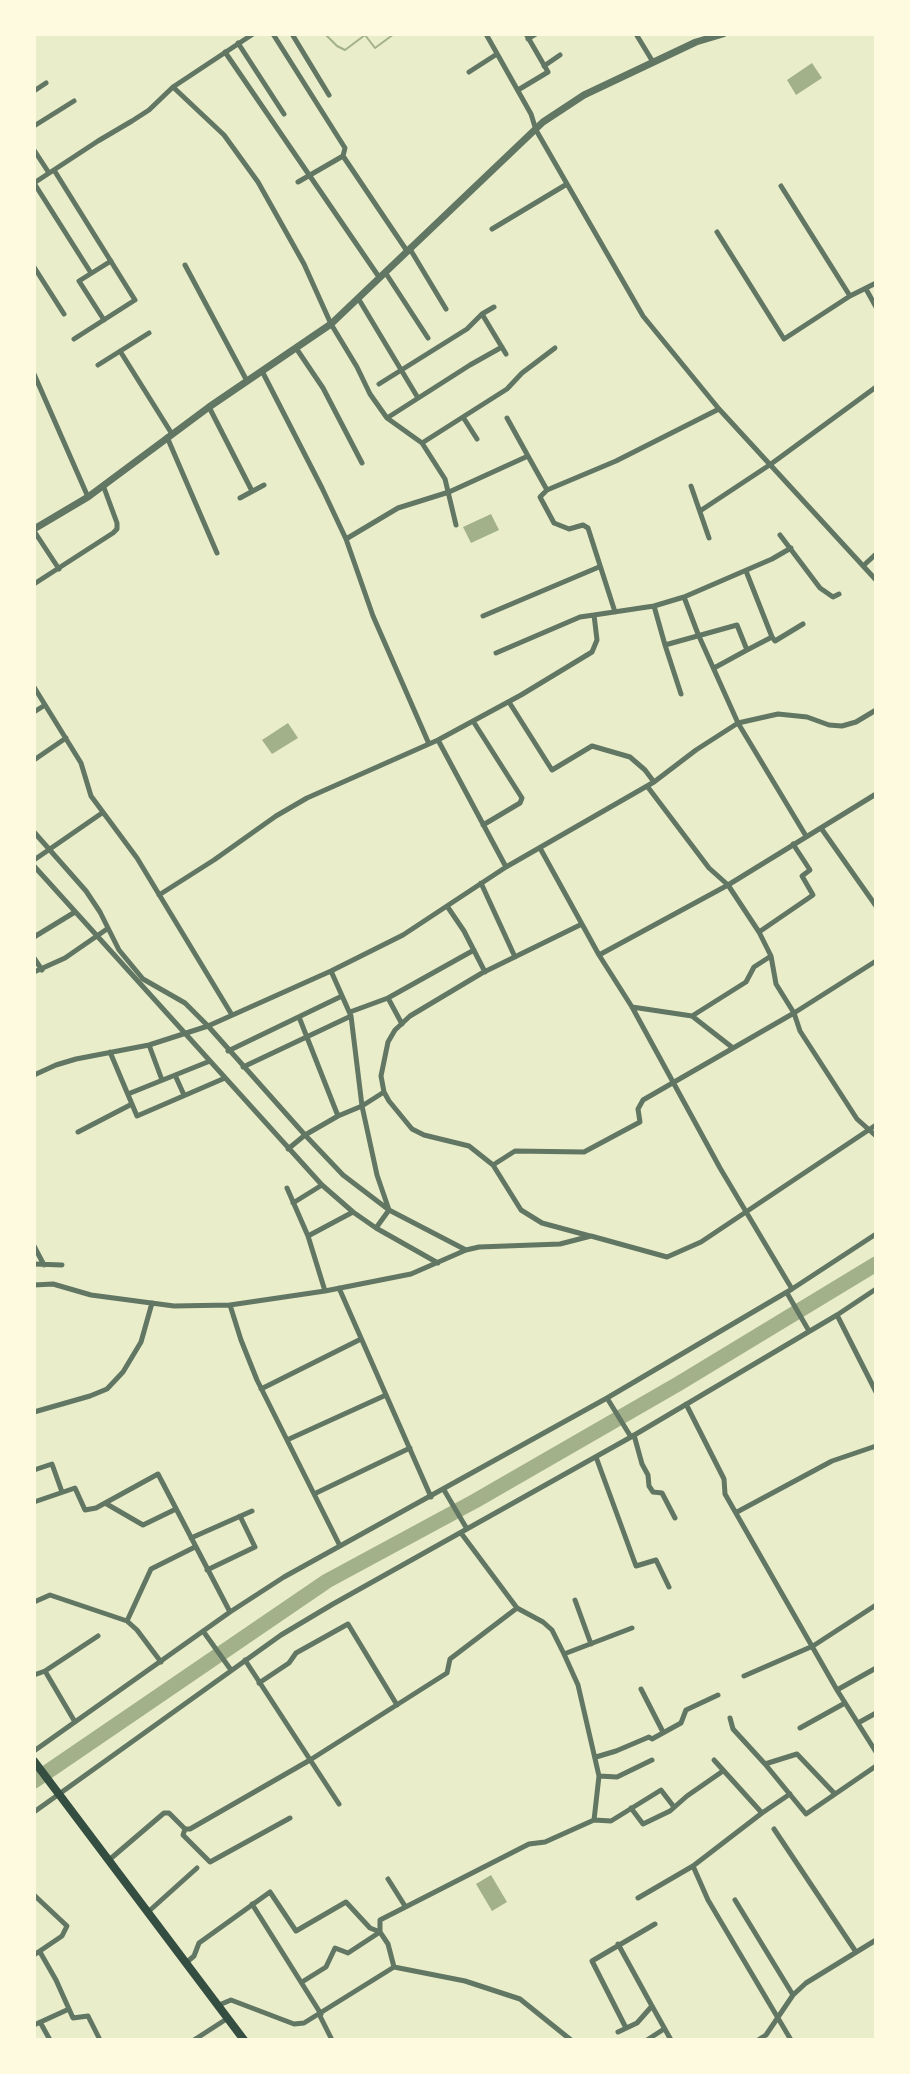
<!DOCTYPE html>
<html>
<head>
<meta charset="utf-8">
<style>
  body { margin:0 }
  #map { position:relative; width:910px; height:2074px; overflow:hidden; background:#e9edc9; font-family:"Sofia Sans Condensed",sans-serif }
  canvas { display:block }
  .frame { position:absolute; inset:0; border:36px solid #fefae0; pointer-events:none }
</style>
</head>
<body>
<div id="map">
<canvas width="910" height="2074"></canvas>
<div class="frame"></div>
</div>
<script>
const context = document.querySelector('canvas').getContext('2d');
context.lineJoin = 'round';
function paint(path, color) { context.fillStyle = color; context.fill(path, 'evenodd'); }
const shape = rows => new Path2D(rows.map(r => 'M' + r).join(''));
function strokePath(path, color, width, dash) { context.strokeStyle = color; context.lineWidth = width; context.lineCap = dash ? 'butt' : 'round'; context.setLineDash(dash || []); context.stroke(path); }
const water = shape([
  [812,63,822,78,796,95,787,80],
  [491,514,499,530,471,543,463,527],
  [288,723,298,738,272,754,262,740],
  [491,1875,507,1902,492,1911,476,1884]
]);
const stream = shape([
  [325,34,337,46,345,50,365,35,375,48,394,34]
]);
const river = shape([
  [34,1781,327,1581,475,1501,678,1384,876,1264]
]);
const minor = shape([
  [273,34,345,148,343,156,298,182],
  [292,34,329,95],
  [486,34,531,114,536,130,643,316,719,409,876,580],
  [636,34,653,62],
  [528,39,536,34],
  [238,43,284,114],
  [225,52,379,277],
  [544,66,560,55],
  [469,72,497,54],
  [173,87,224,135,258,182,304,264,331,324,357,367,370,394,387,418,422,443,445,479,456,525],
  [518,90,548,72,526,34],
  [34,91,46,83],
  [34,126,74,101],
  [34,150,49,173],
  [343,156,407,251],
  [54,170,135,300,74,339],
  [34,183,98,141,132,121,149,110,173,87,253,34],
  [34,183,91,273],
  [781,186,850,296],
  [492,229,567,184],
  [717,232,784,339,850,296,876,283],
  [410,249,446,309],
  [185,265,247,381],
  [34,267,64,314],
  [385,272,428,338],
  [866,289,876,307],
  [358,298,418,398],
  [482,314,506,354],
  [104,320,79,281,111,261],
  [296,348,323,388,362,463],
  [120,351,172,434],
  [98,365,149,333],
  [262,371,322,488,346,539,373,616,429,744],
  [34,374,88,497],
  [379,384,467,329,482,314,494,307],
  [209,407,252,491],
  [463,417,477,439],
  [387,418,470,365,502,347],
  [507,418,528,456],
  [167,437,217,553],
  [422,443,507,389,522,373,555,348],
  [691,486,709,538],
  [547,490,540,497,554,523,569,529,583,525,588,528,615,612],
  [240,498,264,485],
  [700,511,771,464,876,387],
  [34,531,59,569],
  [780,535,820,588,833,597,839,594],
  [346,539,398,508,449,492,528,456,547,490,616,461,719,409],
  [863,566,876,554],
  [746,571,772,637],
  [34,584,113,533,117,529,117,523,103,485],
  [684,597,698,634,738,723,806,836],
  [654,606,665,645,681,694],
  [483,616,599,567],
  [665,645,737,625,747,650,714,668],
  [747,650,772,637,775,641,803,624],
  [496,653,580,617,594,615],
  [34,687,81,763,91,796,137,858,232,1015],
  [509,702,552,770,592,746,630,757,645,770,654,782],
  [34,712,45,705],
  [473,721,522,798,520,803,483,825],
  [438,740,506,867],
  [34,760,66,738],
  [647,786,709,868,728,885,759,932,771,956,776,984,794,1013,800,1031,857,1119,876,1136],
  [821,828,876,906],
  [34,832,86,891,100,912,119,950,143,979,185,1003,208,1026,305,1135,343,1175,389,1210,466,1250],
  [34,860,102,813],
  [34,866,322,1185,353,1212,376,1228,438,1263],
  [481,883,515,957],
  [159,895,214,860,276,816,307,798,438,740,521,695,592,652,597,640,594,615,654,606,684,597,772,559,791,548],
  [447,906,464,931,485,972],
  [582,924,482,973,410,1016,395,1030,388,1042,381,1076,384,1092,389,1101,412,1129,424,1135,469,1146,493,1165,515,1151,584,1152,640,1122,638,1109,643,1100,794,1013,876,961],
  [759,932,813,895,802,876,810,870,793,844],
  [34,937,75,912],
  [599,955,728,885,876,794],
  [34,958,42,970],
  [331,971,351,1016,362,1106,377,1175,389,1210,376,1228],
  [34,972,65,958,107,929],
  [388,998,402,1024],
  [632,1007,692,1016,733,1048],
  [350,1012,388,998,474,950],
  [692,1016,746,982,754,967,771,956],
  [299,1017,338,1116],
  [149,1045,162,1080],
  [228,1051,342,996],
  [110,1052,137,1116,225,1078],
  [243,1067,351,1016],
  [34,1075,56,1065,76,1059,149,1045,208,1026,331,971,403,935,506,867,654,782,696,750,738,723,778,714,807,717,829,725,842,726,856,722,876,710],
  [175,1075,184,1095],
  [128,1094,210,1061],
  [78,1132,132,1104],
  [288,1149,305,1135,338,1116,362,1106,384,1092],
  [493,1165,521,1210,542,1223,590,1236],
  [287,1188,308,1236,325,1291],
  [293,1203,322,1185],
  [308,1236,353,1212],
  [34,1246,44,1265],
  [34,1264,62,1265],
  [34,1285,53,1284,91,1295,174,1306,230,1305,325,1291,411,1274,466,1250,479,1247,560,1244,591,1236,667,1257,701,1242,876,1125],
  [339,1288,431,1497],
  [792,1289,876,1234],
  [787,1293,809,1331],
  [230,1305,241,1340,257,1380,340,1546],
  [837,1315,876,1392],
  [261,1389,361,1339],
  [607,1398,631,1437],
  [686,1404,724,1479,725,1494,837,1690,876,1752],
  [34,1412,90,1396,107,1389,123,1372,141,1342,152,1303],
  [634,1435,642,1464,648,1475,649,1486,653,1492,662,1493,675,1518],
  [287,1440,386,1395],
  [596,1457,636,1566,656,1560,669,1587],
  [34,1470,52,1464,62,1492],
  [444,1490,467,1529],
  [314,1494,410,1448],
  [34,1502,75,1488,85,1510,96,1508,158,1474,230,1612],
  [105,1503,143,1525,176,1509],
  [737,1512,832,1461,876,1446],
  [191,1538,252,1511],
  [207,1570,255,1547,240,1516],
  [575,1600,591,1644],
  [34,1602,50,1595,127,1621,137,1630,161,1662],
  [127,1621,151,1569,195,1547],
  [203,1631,231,1670],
  [564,1654,632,1628],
  [245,1660,339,1804],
  [34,1675,45,1671],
  [744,1676,813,1646,876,1605],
  [259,1683,289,1663,296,1653,348,1624,397,1705],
  [641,1689,663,1732],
  [837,1690,876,1668],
  [730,1718,733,1729,765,1764],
  [75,1722,45,1671,98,1636],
  [858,1723,876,1713],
  [800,1728,845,1703],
  [34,1751,230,1612,284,1577,607,1398,792,1289,720,1168,632,1007,599,955,540,848],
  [596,1757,616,1751,649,1737,652,1739,681,1723,686,1710,718,1695],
  [714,1760,762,1813],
  [599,1776,617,1777,652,1760],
  [835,1794,797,1754,765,1764,806,1814,876,1766],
  [631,1808,643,1824,670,1811,687,1796,723,1771],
  [34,1812,281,1635,333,1604,631,1437,837,1315,876,1289],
  [594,1820,611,1821,661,1790,674,1807],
  [185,1829,183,1835,210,1862,290,1818],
  [774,1829,856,1952],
  [109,1860,164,1813,169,1813,185,1829,190,1829,310,1760,447,1673,450,1659,517,1608],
  [693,1866,708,1900,791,2040],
  [388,1879,405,1906],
  [34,1895,67,1926,62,1936,34,1955],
  [638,1898,693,1866,762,1813,790,1794],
  [735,1900,793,1995],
  [252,1904,321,2014],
  [148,1912,197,1868],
  [40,1952,56,1980,73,2018,88,2016,100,2040],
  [187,1962,194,1956,199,1943,270,1892,296,1931,346,1902,370,1928,380,1932],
  [394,1967,388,1944,380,1932,380,1920,529,1844,545,1842,594,1820,599,1776,578,1685,564,1654,552,1630,543,1622,517,1608,461,1533],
  [302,1982,326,1967,335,1948,348,1953,380,1932],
  [219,2005,231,2000,294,2024,304,2023,394,1967,465,1981,520,1999,571,2040],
  [652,2006,671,2040],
  [319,2014,332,2040],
  [40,2022,50,2040],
  [34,2025,69,2009],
  [626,2028,592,1961,655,1924],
  [618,2032,637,2023,652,2006,618,1944],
  [194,2040,228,2018],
  [647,2040,664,2029],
  [758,2040,766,2035,793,1995,806,1983,876,1940]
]);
const tertiary = shape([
  [34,529,88,497,209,407,331,324,543,122,584,95,696,42,723,34]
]);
const primary = shape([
  [34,1761,244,2040]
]);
paint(water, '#a3b18a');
strokePath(stream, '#a3b18a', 2);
strokePath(river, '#a3b18a', 15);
strokePath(minor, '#617663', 5);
strokePath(tertiary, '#617663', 7);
strokePath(primary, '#344e41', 8);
</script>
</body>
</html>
